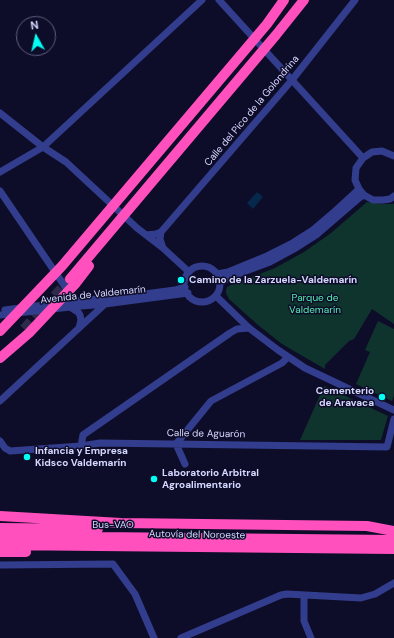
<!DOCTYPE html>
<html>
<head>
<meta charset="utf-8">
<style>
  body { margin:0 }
  #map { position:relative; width:394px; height:638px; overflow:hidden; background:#0e0d29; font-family:"DM Sans",sans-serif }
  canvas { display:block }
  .north { position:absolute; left:16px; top:16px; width:40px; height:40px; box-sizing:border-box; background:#0e0d29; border:1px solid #5e5e7f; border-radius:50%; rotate:352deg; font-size:11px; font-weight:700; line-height:16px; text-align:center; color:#d5d7ff }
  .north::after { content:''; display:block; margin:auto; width:14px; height:18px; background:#01fff3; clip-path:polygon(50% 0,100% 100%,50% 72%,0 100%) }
</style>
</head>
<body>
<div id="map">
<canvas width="394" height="638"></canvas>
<div class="north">N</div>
</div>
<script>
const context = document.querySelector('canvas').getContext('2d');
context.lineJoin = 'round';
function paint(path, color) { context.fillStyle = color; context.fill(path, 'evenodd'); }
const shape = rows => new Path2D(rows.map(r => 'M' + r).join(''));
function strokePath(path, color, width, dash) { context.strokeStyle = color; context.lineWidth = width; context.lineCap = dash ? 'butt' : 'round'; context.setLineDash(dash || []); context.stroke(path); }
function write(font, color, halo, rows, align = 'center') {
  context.font = font + ' "DM Sans",sans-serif'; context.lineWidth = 3; context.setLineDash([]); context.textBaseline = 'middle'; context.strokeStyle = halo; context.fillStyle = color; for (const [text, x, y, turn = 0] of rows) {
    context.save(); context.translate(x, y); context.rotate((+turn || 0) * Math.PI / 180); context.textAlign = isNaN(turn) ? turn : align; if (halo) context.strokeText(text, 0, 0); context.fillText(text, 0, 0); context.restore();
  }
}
const green = shape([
  [367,202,384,204,394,204,394,324,372,309,354,339,349,341,325,365,325,369,282,344,258,325,229,299,226,293,226,290,227,287,231,285,275,268,304,252,331,233],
  [378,321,394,329,394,395,392,401,356,384,370,352,365,350],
  [324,386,388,416,381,440,300,440]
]);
const water = shape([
  [257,192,263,197,253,209,247,203]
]);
const highwayTunnel = shape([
  [24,329,70,279]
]);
const minor = shape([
  [219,0,363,158],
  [0,113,43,147,66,162,137,228,163,248,189,272],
  [394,156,382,151,372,152,363,158,356,168,355,180,359,189,364,195,373,200,383,200,390,199,394,196],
  [0,172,43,147,202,0],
  [0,191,70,294],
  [161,232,292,80,355,0],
  [146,235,156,234,161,232,160,239,163,248],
  '184 284a18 18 0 1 1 36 0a18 18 0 1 1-36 0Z',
  [217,274,228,272,267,256,291,244,313,230,333,213,359,189],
  [220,283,230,277,270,262,294,249,316,235,359,198,364,195],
  [216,296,249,328,278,350,305,368,394,410],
  [70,307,78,312,80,315,81,320,79,328],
  [5,310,74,301,122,297,175,290,185,287],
  [0,315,70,307,105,304,188,293],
  [0,401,105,304],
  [0,441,5,448,10,451,81,446,100,443,387,447,394,419],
  [176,444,211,401,282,363,288,357],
  [176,444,185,464],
  [81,446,83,435,230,333,237,329,249,328],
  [0,565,113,564,135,594,154,638],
  [304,595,304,621,311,638],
  [181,638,281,595,287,594,361,598,375,594,394,583]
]);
const highway = shape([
  [70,279,276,35,304,0],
  [0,331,62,266,267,24,284,0],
  [0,358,29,333,76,283,89,266],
  [0,516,121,523,367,526,394,531],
  [0,528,98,529],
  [0,536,394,540],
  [0,545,394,549],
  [0,552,26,552]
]);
const markers = [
  [181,280,4,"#01fff3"],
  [382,397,4,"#01fff3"],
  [27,457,4,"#01fff3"],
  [154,479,4,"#01fff3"]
];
const streetNames = [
  ["Calle del Pico de la Golondrina",252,111,-50],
  ["Avenida de Valdemarín",93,295,-6],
  ["Calle de Aguarón",206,434,1],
  ["Bus-VAO",113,525],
  ["Autovía del Noroeste",197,535,1]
];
const poiNames = [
  ["Camino de la Zarzuela-Valdemarín",189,280],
  ["Cementerio",374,391,"right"],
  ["de Aravaca",374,403,"right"],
  ["Infancia y Empresa",35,451],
  ["Kidsco Valdemarín",35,463],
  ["Laboratorio Arbitral",162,473],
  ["Agroalimentario",162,485]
];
const parkNames = [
  ["Parque de",315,298],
  ["Valdemarín",315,310]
];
paint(green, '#0f342d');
paint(water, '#05284b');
strokePath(highwayTunnel, '#2c2b49', 10, [10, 5]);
strokePath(minor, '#333d8d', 7);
strokePath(highway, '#ff50be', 10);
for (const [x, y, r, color] of markers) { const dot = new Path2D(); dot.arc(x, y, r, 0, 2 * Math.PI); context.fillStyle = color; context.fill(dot); strokePath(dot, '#0e0d29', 1.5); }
write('10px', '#d5d7ff', '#0e0d29', streetNames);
write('bold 10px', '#d5d7ff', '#0e0d29', poiNames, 'left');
write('10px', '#54ecb0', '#0e0d29', parkNames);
</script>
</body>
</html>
